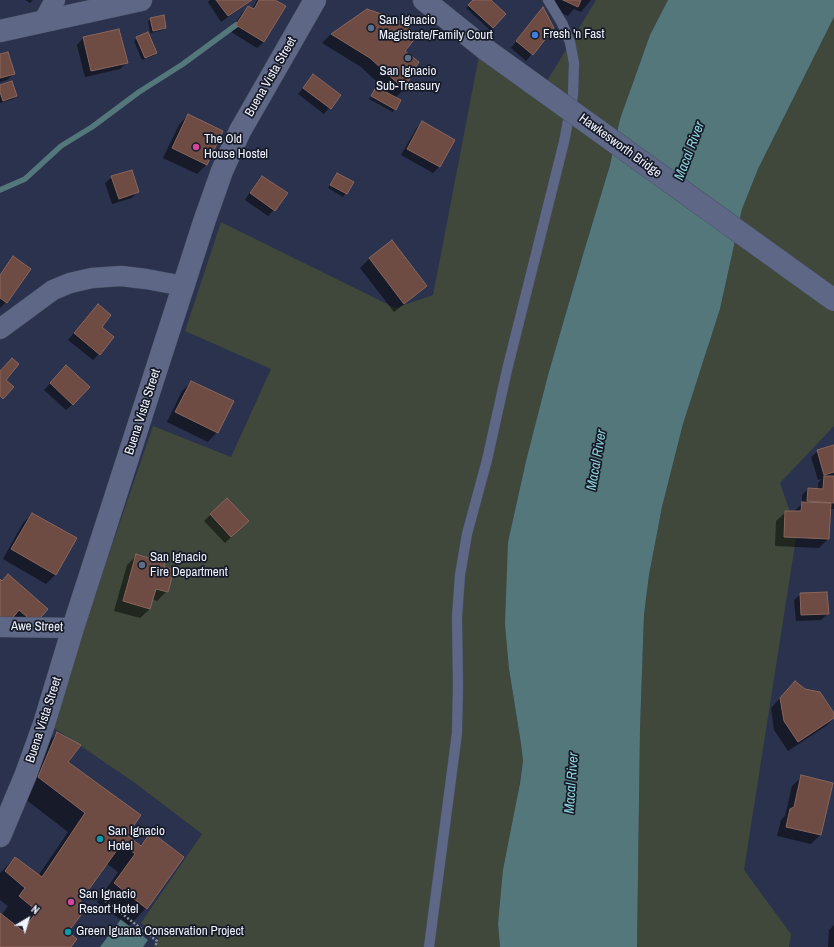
<!DOCTYPE html>
<html>
<head>
<meta charset="utf-8">
<style>
  body { margin:0 }
  #map { position:relative; width:834px; height:947px; overflow:hidden; background:#2a324d; font-family:"Archivo Narrow",sans-serif }
  canvas { display:block }
  .north { position:absolute; left:8px; top:899px; width:40px; height:40px; -webkit-text-stroke:3px #161a27; paint-order:stroke; rotate:38deg; font-size:11px; font-weight:700; line-height:16px; text-align:center; color:#f0f4ff }
  .north::after { content:''; display:block; margin:auto; width:14px; height:18px; background:#f0f4ff; clip-path:polygon(50% 0,100% 100%,50% 72%,0 100%) }
</style>
</head>
<body>
<div id="map">
<canvas width="834" height="947"></canvas>
<div class="north">N</div>
</div>
<script>
const context = document.querySelector('canvas').getContext('2d');
context.lineJoin = 'round';
function paint(path, color) { context.fillStyle = color; context.fill(path, 'evenodd'); }
const shape = rows => new Path2D(rows.map(r => 'M' + r).join(''));
function strokePath(path, color, width, dash) { context.strokeStyle = color; context.lineWidth = width; context.lineCap = dash ? 'butt' : 'round'; context.setLineDash(dash || []); context.stroke(path); }
function write(font, color, halo, rows, align = 'center') {
  context.font = font + ' "Archivo Narrow",sans-serif'; context.lineWidth = 3.5; context.setLineDash([]); context.textBaseline = 'middle'; context.strokeStyle = halo; context.fillStyle = color; for (const [text, x, y, turn = 0] of rows) {
    context.save(); context.translate(x, y); context.rotate((+turn || 0) * Math.PI / 180); context.textAlign = isNaN(turn) ? turn : align; if (halo) context.strokeText(text, 0, 0); context.fillText(text, 0, 0); context.restore();
  }
}
const green = shape([
  [596,0,668,0,650,35,620,119,610,165,582,258,548,375,526,461,508,542,509,670,521,744,523,761,498,924,500,947,154,947,159,939,141,923,202,834,135,783,50,725,153,426,231,457,271,369,185,331,221,222,395,308,433,295,479,56,547,81],
  [834,17,834,426,780,483,797,532,744,870,791,934,789,947,637,947,640,729,644,615,649,575,662,507,683,424,720,309,742,209,758,169]
]);
const water = shape([
  [668,0,834,0,834,17,758,169,742,209,720,309,683,424,662,507,649,575,644,615,640,729,637,947,500,947,498,924,503,870,520,783,523,761,521,744,509,669,505,624,508,542,526,461,548,375,582,258,610,165,620,119,650,35],
  [121,919,148,940,143,947,100,947]
]);
const shadow = shape([
  [25,0,33,0,30,3],
  [210,0,252,0,221,22,208,2],
  [257,0,273,0,264,42,257,48,231,32,242,13,248,7,252,9],
  [474,0,490,0,505,14,490,30,466,8],
  [547,0,591,0,581,12,574,9,568,16,544,5],
  [542,9,553,28,526,61,511,48],
  [367,10,404,51,411,73,404,89,395,98,395,109,393,112,369,99,376,88,391,95,361,67,322,43,331,34],
  [151,19,165,28,163,30,150,33,148,21],
  [119,30,127,62,120,69,85,77,77,45,83,38],
  [137,38,156,53,153,56,142,60,134,41],
  [0,55,14,74,7,80,0,82],
  [314,75,340,95,324,114,298,94],
  [0,86,16,96,13,99,0,103],
  [188,115,206,165,197,174,163,158,179,125],
  [423,122,454,140,439,167,433,173,401,155,416,129],
  [337,174,352,183,343,197,328,188],
  [112,177,138,191,132,198,112,204,105,183],
  [263,177,274,210,268,216,245,200,256,183],
  [392,242,425,286,416,295,394,312,360,268,369,259],
  [13,257,29,269,6,302,0,308,0,274],
  [92,311,100,327,99,354,93,360,68,340],
  [60,373,73,404,66,410,44,390],
  [191,382,217,432,208,442,167,422,182,391],
  [834,447,834,509,830,509,828,539,819,548,775,546,776,521,786,512,793,512,802,504,802,495,808,489,818,489,818,483,822,479,818,480,811,457,818,451],
  [227,499,242,527,225,543,204,521],
  [32,514,56,574,46,584,3,559,23,523],
  [136,556,163,567,167,591,157,601,152,599,150,609,140,618,114,611,127,565],
  [0,580,47,609,0,631],
  [801,594,828,613,821,620,796,621,794,600],
  [795,682,834,715,834,718,826,726,788,751,774,730,771,708],
  [57,733,66,763,126,836,139,846,152,834,146,908,129,926,97,902,118,872,106,863,75,906,66,932,70,947,0,947,0,915,1,916,8,906,0,900,0,873,15,858,38,876,68,832,20,795,39,751],
  [802,777,820,835,811,844,777,836,781,820,785,816,792,786],
  [834,925,834,947,828,947,829,930]
]);
const stream = shape([
  [0,190,25,179,61,146,92,127,139,92,183,64,236,25]
]);
const building = shape([
  [216,0,252,0,228,16,216,0],
  [259,0,275,0,286,6,264,42,236,25,248,6,254,9,259,0],
  [473,0,491,0,506,14,493,28,468,5,473,0],
  [563,0,581,0,578,7,563,0],
  [543,7,554,28,533,55,516,41,543,7],
  [367,9,387,16,400,21,418,35,405,51,419,62,412,73,405,90,370,58,331,34,367,9],
  [164,15,166,28,153,31,150,18,164,15],
  [119,29,128,63,91,71,83,37,119,29],
  [148,32,157,53,145,58,136,37,148,32],
  [8,52,15,74,0,78,0,54,8,52],
  [313,74,341,95,331,109,303,88,313,74],
  [12,81,17,96,3,101,0,92,0,85,12,81],
  [376,87,401,100,396,110,371,96,376,87],
  [188,114,223,131,207,165,172,148,188,114],
  [422,121,455,140,440,167,407,149,422,121],
  [132,170,139,192,119,199,111,176,132,170],
  [337,173,354,182,347,194,330,185,337,173],
  [262,176,288,193,275,211,250,193,262,176],
  [392,240,427,286,404,304,369,258,392,240],
  [13,256,31,269,7,303,0,298,0,275,13,256],
  [98,304,111,315,102,327,114,337,100,355,74,333,98,304],
  [12,358,19,364,6,380,14,387,3,399,0,396,0,371,12,358],
  [66,365,90,387,73,405,50,383,66,365],
  [191,381,234,401,218,433,175,412,191,381],
  [834,445,834,472,824,475,817,450,834,445],
  [824,476,834,476,834,503,807,501,808,488,823,489,824,476],
  [227,498,249,521,231,537,210,514,227,498],
  [802,502,831,503,829,539,784,537,785,511,801,511,802,502],
  [32,513,77,538,56,575,11,549,32,513],
  [136,554,165,563,164,567,174,570,168,592,156,589,150,609,123,601,136,554],
  [8,574,48,609,35,624,19,610,7,625,0,619,0,579,2,581,8,574],
  [827,592,829,614,801,615,800,593,827,592],
  [795,681,805,689,820,692,834,713,834,718,798,742,784,721,780,698,795,681],
  [57,732,81,745,68,762,141,815,127,835,141,846,151,832,184,857,147,909,114,883,135,854,122,843,77,906,84,911,68,932,77,939,71,947,0,947,0,913,23,931,37,911,19,896,25,888,5,871,15,857,42,877,85,813,38,777,57,732],
  [801,775,833,783,821,835,786,827,790,809,794,807,801,775]
]);
const path = shape([
  [102,898,157,941,155,947]
]);
const lane = shape([
  [429,947,457,733,458,685,457,617,460,575,467,534,487,460,507,370,564,142,573,95,574,63,570,42,562,23,548,0]
]);
const street = shape([
  [43,22,55,0],
  [0,329,53,290,70,283,92,278,121,276,146,279,184,286],
  [0,627,73,628]
]);
const secondary = shape([
  [424,0,485,49],
  [0,31,141,0],
  [0,836,26,774,44,724,73,628,204,222,222,171,240,131,315,0]
]);
const secondaryBridge = shape([
  [485,49,834,300]
]);
const markers = [
  [371,28,4,"#5c6f8a"],
  [535,35,4,"#3f7fe0"],
  [408,58,4,"#5c6f8a"],
  [196,147,4,"#d1479c"],
  [142,565,4,"#5c6f8a"],
  [100,839,4,"#0f9aa8"],
  [71,902,4,"#d1479c"],
  [68,932,4,"#0f9aa8"]
];
const poiNames = [
  ["San Ignacio",379,21],
  ["Magistrate/Family Court",379,36],
  ["Fresh 'n Fast",543,35],
  ["San Ignacio",408,72,"center"],
  ["Sub-Treasury",408,87,"center"],
  ["The Old",204,140],
  ["House Hostel",204,155],
  ["San Ignacio",150,558],
  ["Fire Department",150,573],
  ["San Ignacio",108,832],
  ["Hotel",108,847],
  ["San Ignacio",79,895],
  ["Resort Hotel",79,910],
  ["Green Iguana Conservation Project",76,932]
];
const streetNames = [
  ["Buena Vista Street",271,77,-60],
  ["Hawkesworth Bridge",620,146,36],
  ["Buena Vista Street",143,412,-72],
  ["Awe Street",37,627,1],
  ["Buena Vista Street",44,720,-72]
];
const waterNames = [
  ["Macal River",690,151,-69],
  ["Macal River",597,460,-80],
  ["Macal River",572,783,-86]
];
paint(green, '#3f483b');
paint(water, '#54777b');
paint(shadow, '#0007');
strokePath(stream, '#54777b', 5.5);
paint(building, '#6e4b43');
strokePath(building, '#8a665d', 1);
strokePath(lane, '#474e63', 11);
strokePath(street, '#474e63', 21);
strokePath(secondary, '#474e63', 23);
strokePath(path, '#8c92a5', 2.5, [2, 2]);
strokePath(lane, '#5e6886', 10);
strokePath(street, '#5e6886', 20);
strokePath(secondary, '#5e6886', 22);
strokePath(secondaryBridge, '#474e63', 23, []);
strokePath(secondaryBridge, '#5e6886', 22);
for (const [x, y, r, color] of markers) { const dot = new Path2D(); dot.arc(x, y, r, 0, 2 * Math.PI); context.fillStyle = color; context.fill(dot); strokePath(dot, '#161a27', 1.5); }
write('13px', '#f0f4ff', '#161a27', poiNames, 'left');
write('13px', '#f0f4ff', '#161a27', streetNames);
write('italic 14px', '#8dd3db', '#161a27', waterNames);
</script>
</body>
</html>
